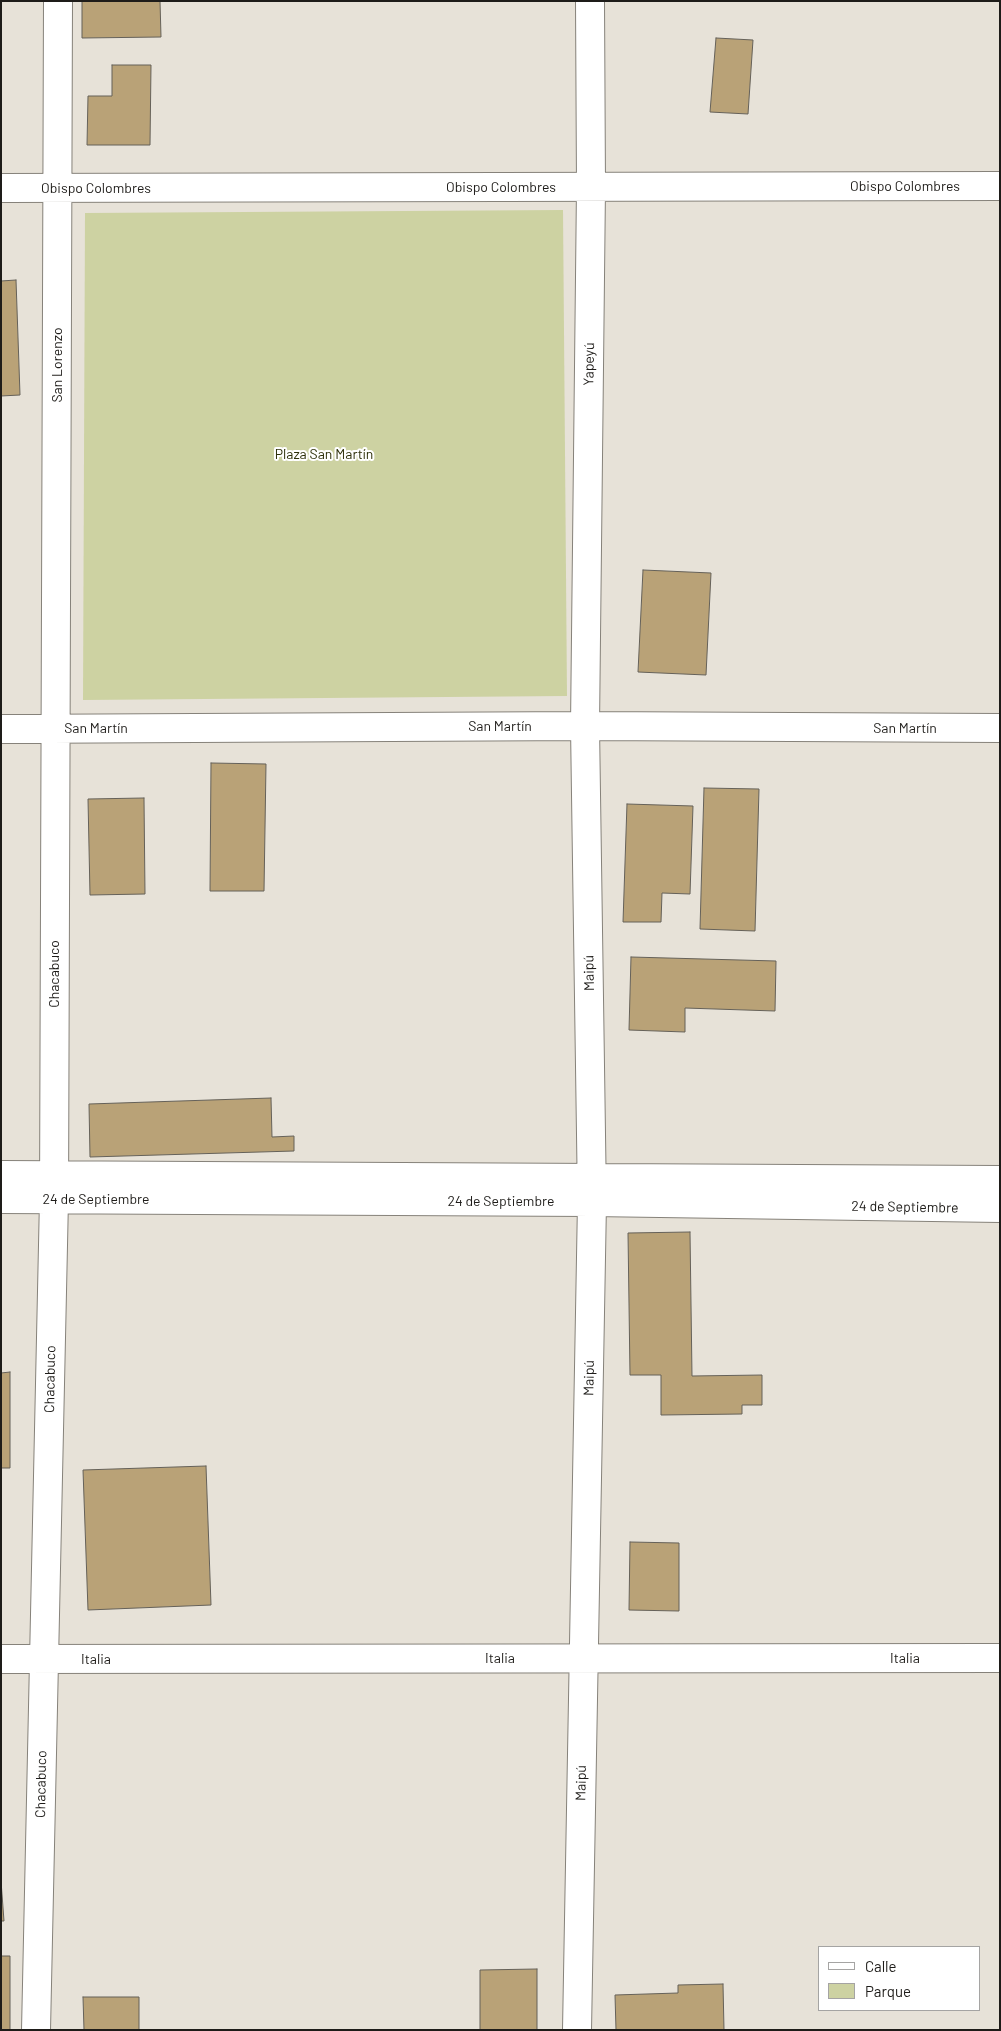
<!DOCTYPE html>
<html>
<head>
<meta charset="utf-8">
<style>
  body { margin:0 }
  #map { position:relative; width:1001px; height:2031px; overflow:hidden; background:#e7e2d8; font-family:Barlow,sans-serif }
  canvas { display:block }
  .frame { position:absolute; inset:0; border:2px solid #1e1c19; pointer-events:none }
  .legend { position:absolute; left:818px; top:1946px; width:162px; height:65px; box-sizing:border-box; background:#fff; border:1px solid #a5a4a3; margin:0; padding:6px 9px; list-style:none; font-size:15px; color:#1e1c19 }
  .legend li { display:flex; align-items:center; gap:10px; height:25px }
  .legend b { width:25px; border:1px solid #a5a4a3 }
</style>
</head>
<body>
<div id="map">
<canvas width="1001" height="2031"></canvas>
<div class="frame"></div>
<ul class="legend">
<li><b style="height:6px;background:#fff"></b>Calle</li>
<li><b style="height:14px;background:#cdd2a2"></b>Parque</li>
</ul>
</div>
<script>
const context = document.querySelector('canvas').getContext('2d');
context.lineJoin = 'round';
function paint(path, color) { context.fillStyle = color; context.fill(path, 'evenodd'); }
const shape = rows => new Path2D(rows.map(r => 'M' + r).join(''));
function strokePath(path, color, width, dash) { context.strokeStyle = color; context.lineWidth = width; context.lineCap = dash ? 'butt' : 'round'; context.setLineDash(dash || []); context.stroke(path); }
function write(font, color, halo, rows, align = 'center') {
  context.font = font + ' Barlow,sans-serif'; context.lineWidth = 4; context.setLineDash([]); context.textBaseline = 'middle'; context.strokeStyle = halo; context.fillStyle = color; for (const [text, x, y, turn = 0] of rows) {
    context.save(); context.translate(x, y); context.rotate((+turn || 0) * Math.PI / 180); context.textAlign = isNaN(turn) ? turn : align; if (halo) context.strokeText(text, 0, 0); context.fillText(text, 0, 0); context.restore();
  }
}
const green = shape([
  [563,210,567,696,83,700,85,213]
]);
const building = shape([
  [82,1,160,1,161,37,82,38,82,1],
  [716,38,753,40,748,114,710,112,716,38],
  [112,65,151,65,150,145,87,145,88,96,112,96,112,65],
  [16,280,20,395,1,396,1,281,16,280],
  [643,570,711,573,706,675,638,672,643,570],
  [211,763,266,764,264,891,210,891,211,763],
  [704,788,759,789,755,931,700,929,704,788],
  [144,798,145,894,90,895,88,799,144,798],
  [627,804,693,806,690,894,662,893,661,922,623,922,627,804],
  [631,957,776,961,775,1011,685,1008,685,1032,629,1030,631,957],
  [271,1098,272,1137,294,1136,294,1151,90,1157,89,1104,271,1098],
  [690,1232,692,1376,762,1375,762,1405,742,1405,742,1414,661,1415,661,1375,630,1375,628,1233,690,1232],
  [10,1372,10,1468,1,1468,1,1373,10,1372],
  [206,1466,211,1605,88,1610,83,1470,206,1466],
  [630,1542,679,1543,679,1611,629,1610,630,1542],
  [1,1881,4,1921,1,1921,1,1881],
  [1,1956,10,1956,10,2030,1,2030,1,1956],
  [537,1969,537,2030,480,2030,480,1970,537,1969],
  [723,1984,724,2030,616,2030,615,1995,678,1993,678,1985,723,1984],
  [83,1997,139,1997,139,2030,84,2030,83,1997]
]);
const minor = shape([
  [1,188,1000,186],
  [1,729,585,726,1000,728],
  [1,1175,1000,1180],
  [1,1199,592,1202,1000,1208],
  [1,1659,1000,1658],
  [36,2030,54,1199,58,1],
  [577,2030,592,1202,585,726,591,187,590,1]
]);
const streetNames = [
  ["Obispo Colombres",905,186],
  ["Obispo Colombres",501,187],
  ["Obispo Colombres",96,188],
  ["Yapeyú",589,364,-89],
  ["San Lorenzo",57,365,-90],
  ["San Martín",500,726],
  ["San Martín",96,728],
  ["San Martín",905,728],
  ["Maipú",589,973,-91],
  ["Chacabuco",54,974,-90],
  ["24 de Septiembre",96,1199],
  ["24 de Septiembre",501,1201],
  ["24 de Septiembre",905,1207,1],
  ["Maipú",589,1378,-89],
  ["Chacabuco",50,1379,-89],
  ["Italia",500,1658],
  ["Italia",905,1658],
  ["Italia",96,1659],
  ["Maipú",581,1783,-89],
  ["Chacabuco",41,1784,-89]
];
const parkNames = [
  ["Plaza San Martín",324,454]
];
paint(green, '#cdd2a2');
paint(building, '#b9a277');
strokePath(building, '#656159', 1);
strokePath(minor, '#86827a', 30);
strokePath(minor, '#fff', 28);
write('14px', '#1e1c19', '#fff', streetNames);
write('14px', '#2c2f08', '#fff', parkNames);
</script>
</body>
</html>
